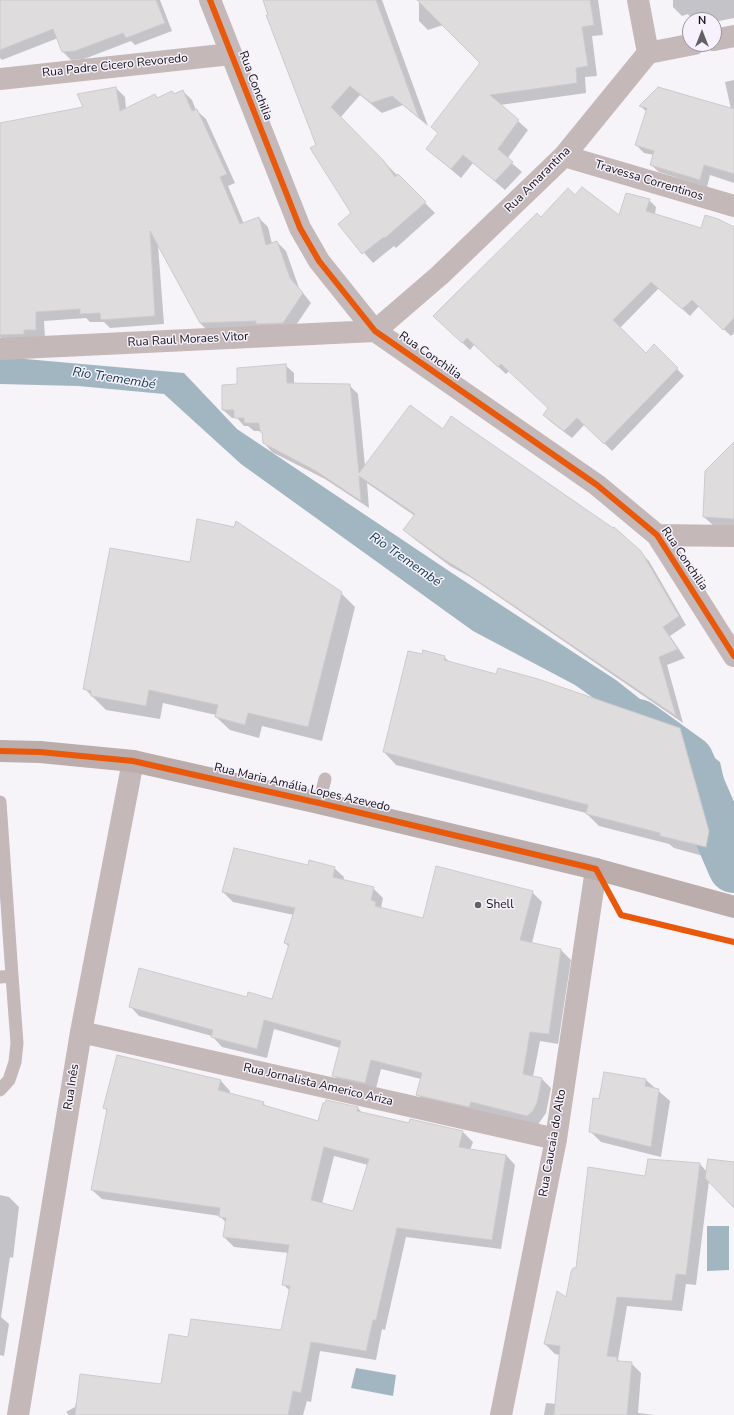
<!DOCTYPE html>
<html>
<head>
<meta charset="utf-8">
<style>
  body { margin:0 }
  #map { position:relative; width:734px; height:1415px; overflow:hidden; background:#f6f4f9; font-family:"Nunito Sans",sans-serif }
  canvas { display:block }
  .north { position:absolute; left:682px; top:12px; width:40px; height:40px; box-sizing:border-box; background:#f6f1fc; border:1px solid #9a979f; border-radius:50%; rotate:0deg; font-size:11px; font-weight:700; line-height:16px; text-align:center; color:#111013 }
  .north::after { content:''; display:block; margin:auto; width:14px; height:18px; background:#616064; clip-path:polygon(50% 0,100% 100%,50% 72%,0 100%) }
</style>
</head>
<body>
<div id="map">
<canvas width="734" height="1415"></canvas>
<div class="north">N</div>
</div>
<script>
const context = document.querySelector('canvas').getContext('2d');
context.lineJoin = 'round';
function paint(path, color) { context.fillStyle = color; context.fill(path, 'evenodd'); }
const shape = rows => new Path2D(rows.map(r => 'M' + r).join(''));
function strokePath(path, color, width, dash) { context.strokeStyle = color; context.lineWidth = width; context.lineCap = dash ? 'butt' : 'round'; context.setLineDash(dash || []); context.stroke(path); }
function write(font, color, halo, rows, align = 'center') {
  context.font = font + ' "Nunito Sans",sans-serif'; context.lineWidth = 3; context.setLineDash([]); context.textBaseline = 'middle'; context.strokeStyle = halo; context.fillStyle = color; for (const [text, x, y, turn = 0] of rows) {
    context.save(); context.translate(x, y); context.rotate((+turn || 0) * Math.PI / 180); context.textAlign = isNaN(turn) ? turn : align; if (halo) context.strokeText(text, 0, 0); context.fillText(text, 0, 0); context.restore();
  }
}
const water = shape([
  [14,358,184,373,237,429,452,573,616,680,720,762,734,824,734,858,713,856,712,823,699,773,575,685,473,631,241,464,164,394,78,386,0,384,0,359],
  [707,1226,729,1226,729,1270,707,1271],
  [356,1368,396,1375,393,1396,351,1388]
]);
const shadow = shape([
  [0,0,160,0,172,31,135,45,131,41,84,59,71,60,63,52,58,38,2,60,0,58],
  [264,0,382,0,428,126,403,105,382,113,360,95,340,118,435,213,396,248,394,246,373,263,339,224,353,213,317,145],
  [419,0,598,0,603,35,592,36,597,76,585,77,586,93,500,105,528,130,507,159,522,172,505,190,473,163,461,178,427,149,439,134,481,63,443,25,428,30,419,21],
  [673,0,734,0,734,18,714,22,714,20,692,20,688,14,682,16,673,7],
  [734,80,734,183,710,175,707,187,659,172,651,165,654,155,644,153,636,145,647,112,640,106,731,109,725,82],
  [116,88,125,97,126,109,155,95,158,98,183,91,192,100,196,110,206,119,235,183,228,186,244,224,259,218,268,227,272,244,277,242,286,251,299,288,311,303,292,331,209,332,200,323,158,245,164,324,110,328,104,322,90,322,86,318,44,321,45,338,7,344,0,337,0,124,84,108],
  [576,196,620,217,649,200,656,207,655,214,702,229,734,229,734,333,731,336,699,306,690,316,659,288,620,328,646,354,654,346,684,376,612,451,585,424,572,438,551,422,544,415,549,408,509,371,506,374,474,345,470,350,435,316,541,219],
  [285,365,294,373,294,384,349,385,358,394,365,466,443,430,640,552,649,561,686,625,670,636,685,658,667,665,683,723,470,577,450,566,413,538,404,530,415,516,367,483,369,508,325,479,272,452,264,443,263,434,261,431,254,431,248,426,244,426,237,418,232,418,223,410,238,385],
  [734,443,734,529,716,528,704,517],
  [341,593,355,607,322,741,262,726,259,738,230,730,216,717,216,715,163,703,160,719,106,710,84,688],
  [423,655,444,657,451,663,679,729,692,742,721,844,718,860,674,848,669,844,599,826,586,813,396,765,384,752],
  [309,866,334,868,344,877,343,881,373,888,383,898,381,908,424,919,532,892,542,902,532,943,561,950,571,960,558,1044,540,1041,533,1077,541,1078,551,1088,546,1113,537,1126,427,1104,417,1094,421,1079,381,1069,375,1092,343,1085,333,1075,340,1048,274,1029,267,1058,222,1047,212,1036,139,1016,130,1006,247,999,273,1000,289,947,285,943,294,915,233,902,223,892],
  [646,1080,670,1101,661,1157,601,1142,590,1131,600,1100],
  [221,1081,230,1091,230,1094,263,1103,267,1107,318,1122,358,1108,363,1114,409,1124,410,1120,463,1132,473,1142,470,1150,506,1155,515,1165,501,1249,406,1237,385,1330,382,1329,376,1360,320,1351,311,1402,307,1401,303,1415,69,1415,66,1412,75,1407,76,1403,161,1385,189,1338,282,1331,290,1291,283,1284,289,1253,234,1247,224,1237,226,1223,220,1216,102,1199,92,1190,107,1111,104,1107],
  [334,1156,368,1165,354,1212,322,1204],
  [649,1160,700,1164,707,1172,734,1163,734,1206,709,1181,696,1285,686,1284,682,1311,627,1306,618,1360,621,1362,631,1363,641,1373,638,1413,655,1415,544,1415,546,1403,556,1404,560,1355,555,1354,545,1344,567,1298,577,1269,645,1177],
  [0,1195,9,1197,19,1207,13,1258,10,1257,1,1317,9,1324,4,1356,0,1355]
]);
const river = shape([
  [638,725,688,761,734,867]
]);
const building = shape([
  [0,0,156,0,165,23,126,38,123,33,75,51,62,52,53,29,0,50,0,0],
  [263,0,376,0,419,118,392,96,371,103,350,86,331,107,384,161,395,177,398,174,426,202,385,238,384,237,362,254,338,224,351,213,310,148,316,145,266,15,268,15,263,0],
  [417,0,590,0,594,25,582,27,588,66,576,68,577,83,490,95,519,120,498,149,513,162,495,181,463,155,451,169,426,149,438,133,431,127,480,63,417,0],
  [116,87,120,111,155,94,157,98,172,91,174,94,183,90,192,111,197,109,227,174,220,177,240,224,259,217,266,245,277,241,290,278,303,293,283,323,256,324,256,321,200,323,150,231,155,316,101,320,100,313,80,314,80,309,36,312,36,330,24,330,24,334,0,335,0,123,83,107,77,94,116,87],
  [658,87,734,109,734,174,704,165,700,180,650,165,654,151,635,145,647,108,639,106,658,87],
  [582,187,619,215,626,193,650,199,646,211,701,228,705,215,718,219,734,227,734,318,723,330,692,300,682,309,651,282,613,320,646,353,654,344,678,368,604,444,577,418,564,431,543,415,548,408,501,364,498,367,467,338,462,343,433,316,537,213,541,217,568,188,575,195,582,187],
  [286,364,287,383,350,384,359,473,410,405,443,429,451,416,613,528,614,527,641,551,679,616,663,627,678,649,659,657,676,716,460,569,445,560,403,530,415,514,359,476,361,501,316,471,263,443,262,432,260,432,259,423,244,423,244,418,234,418,234,410,222,410,222,385,237,384,237,368,286,364],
  [734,442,734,519,703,517,705,471,734,442],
  [197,519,234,527,236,521,342,592,308,727,248,713,245,725,215,717,218,705,149,690,146,706,91,696,91,691,83,689,110,548,190,562,197,519],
  [423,650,445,656,444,660,496,674,498,668,538,679,680,728,709,831,706,847,660,836,660,833,586,814,588,805,383,752,408,651,422,654,423,650],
  [234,848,308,865,309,860,335,867,333,877,374,887,371,900,376,902,375,906,423,918,436,866,533,891,520,940,561,949,549,1034,530,1032,523,1074,542,1078,537,1103,533,1111,527,1116,471,1102,469,1107,416,1095,422,1073,371,1060,365,1083,332,1076,341,1041,264,1020,257,1049,211,1037,213,1030,129,1007,139,968,247,997,248,992,272,999,289,944,284,943,295,908,222,892,234,848],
  [117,1055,221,1080,218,1090,264,1102,263,1105,318,1121,323,1103,325,1103,326,1100,358,1107,357,1111,409,1123,410,1119,463,1131,459,1147,506,1155,492,1240,397,1228,376,1320,373,1320,366,1351,311,1342,301,1393,293,1391,288,1415,75,1415,80,1374,161,1384,169,1334,188,1337,191,1319,281,1330,290,1286,282,1285,289,1245,223,1237,226,1218,219,1217,220,1208,91,1190,107,1109,103,1108,117,1055],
  [324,1147,369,1159,353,1211,311,1200,324,1147],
  [604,1072,646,1079,645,1086,659,1089,651,1147,589,1132,593,1098,599,1099,604,1072],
  [648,1159,700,1163,686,1275,676,1274,672,1301,617,1297,607,1356,617,1357,617,1361,632,1362,627,1415,554,1415,560,1346,544,1344,557,1291,566,1297,571,1272,573,1268,576,1268,588,1167,645,1176,648,1159],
  [708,1159,734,1162,734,1208,705,1178,708,1159]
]);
const service = shape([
  [0,802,12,976],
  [319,803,325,779],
  [0,977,12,976,17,1043,15,1062,9,1080,0,1090]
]);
const minor = shape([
  [210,0,300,228,319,261,375,331,597,485,657,535,734,656],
  [638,0,648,53],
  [714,40,734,36],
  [648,53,694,44],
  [0,79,231,54],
  [564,156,734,206],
  [0,349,375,331,440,275,564,156,648,53],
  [657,535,734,536],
  [81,1032,556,1139],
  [18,1415,81,1032,133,761],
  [501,1415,556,1139,596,869]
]);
const secondary = shape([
  [0,751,40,752,133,761,319,803,596,869,734,907]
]);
const cycleway = shape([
  [210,0,300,228,319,261,375,331,597,485,657,535,734,656],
  [0,751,40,752,133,761,319,803,596,869,621,915,734,942]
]);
const markers = [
  [478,905,4,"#616064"]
];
const streetNames = [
  ["Rua Padre Cicero Revoredo",115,66,-6],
  ["Rua Conchilia",255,86,69],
  ["Rua Amarantina",538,180,-45],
  ["Travessa Correntinos",649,181,17],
  ["Rua Raul Moraes Vitor",188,340,-3],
  ["Rua Conchilia",430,356,35],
  ["Rua Conchilia",684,559,56],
  ["Rua Maria Amália Lopes Azevedo",302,788,13],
  ["Rua Jornalista Americo Ariza",318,1085,13],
  ["Rua Inês",72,1087,-81],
  ["Rua Caucaia do Alto",553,1143,-80]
];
const poiNames = [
  ["Shell",486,905]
];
const waterNames = [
  ["Rio Tremembé",114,379,9],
  ["Rio Tremembé",405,560,35]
];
paint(water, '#a2b6c2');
paint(shadow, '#0003');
strokePath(river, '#a2b6c2', 52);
paint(building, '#dedcdd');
strokePath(building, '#cccaca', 1);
strokePath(service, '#c4b8b8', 13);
strokePath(minor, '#c4b8b8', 22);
strokePath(secondary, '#baadab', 22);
strokePath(cycleway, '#e8590c', 6);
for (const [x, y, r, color] of markers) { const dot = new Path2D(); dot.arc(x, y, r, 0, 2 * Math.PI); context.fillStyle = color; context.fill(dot); strokePath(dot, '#f6f1fc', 1.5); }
write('12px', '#111013', '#f6f1fc', streetNames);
write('12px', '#111013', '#f6f1fc', poiNames, 'left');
write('italic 13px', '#0e3a4c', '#f6f1fc', waterNames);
</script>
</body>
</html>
